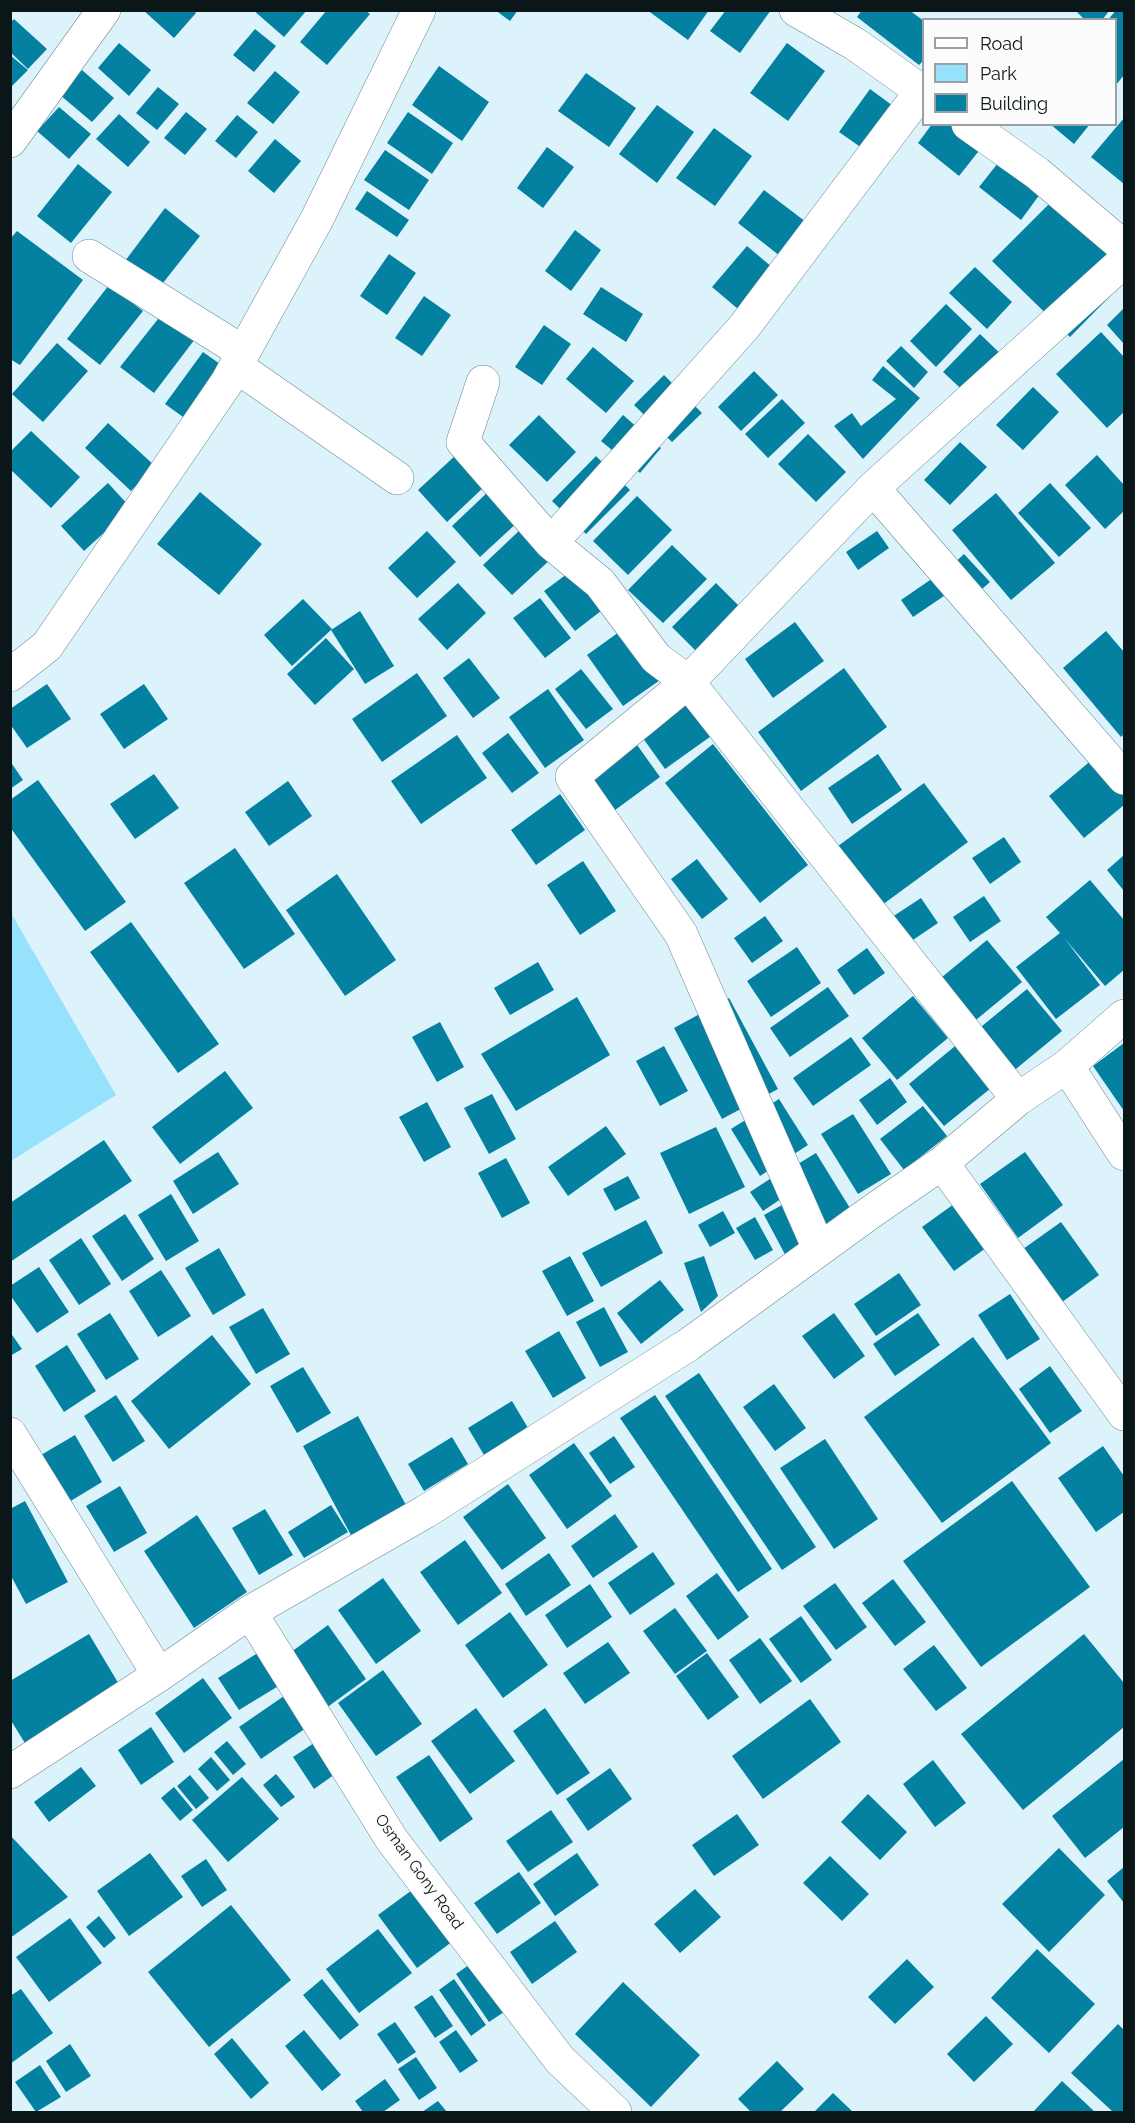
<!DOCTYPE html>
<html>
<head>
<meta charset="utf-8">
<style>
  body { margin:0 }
  #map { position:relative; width:1135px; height:2123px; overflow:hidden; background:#dcf3fc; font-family:Raleway,sans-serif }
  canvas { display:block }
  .frame { position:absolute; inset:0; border:12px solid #0b1619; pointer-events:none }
  .legend { position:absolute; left:922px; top:18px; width:195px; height:108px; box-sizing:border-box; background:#fcfcfc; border:2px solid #9ca0a1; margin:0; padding:8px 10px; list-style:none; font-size:18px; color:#0b1619 }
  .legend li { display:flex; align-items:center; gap:12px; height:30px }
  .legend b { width:30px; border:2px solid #9ca0a1 }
</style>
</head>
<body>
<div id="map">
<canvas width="1135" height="2123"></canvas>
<div class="frame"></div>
<ul class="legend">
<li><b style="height:8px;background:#fff"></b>Road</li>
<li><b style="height:16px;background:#96e2fd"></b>Park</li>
<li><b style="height:16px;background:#0481a0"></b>Building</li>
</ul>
</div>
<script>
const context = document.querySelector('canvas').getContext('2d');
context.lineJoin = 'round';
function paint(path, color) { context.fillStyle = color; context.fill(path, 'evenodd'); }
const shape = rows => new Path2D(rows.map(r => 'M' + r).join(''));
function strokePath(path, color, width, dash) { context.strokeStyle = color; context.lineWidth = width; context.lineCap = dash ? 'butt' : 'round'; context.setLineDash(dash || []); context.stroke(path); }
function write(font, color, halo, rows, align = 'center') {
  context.font = font + ' Raleway,sans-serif'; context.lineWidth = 4.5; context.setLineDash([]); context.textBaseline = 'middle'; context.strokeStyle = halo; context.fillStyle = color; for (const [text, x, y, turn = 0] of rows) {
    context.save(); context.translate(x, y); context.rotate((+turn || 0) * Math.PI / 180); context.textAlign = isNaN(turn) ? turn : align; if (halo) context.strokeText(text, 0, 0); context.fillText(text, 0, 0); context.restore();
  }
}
const green = shape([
  [11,913,116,1095,11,1161,10,1161]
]);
const building = shape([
  [143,10,194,10,196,13,174,38],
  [253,10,307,10,284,37],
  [327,10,365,10,370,14,327,65,300,42],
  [495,10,518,10,510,21],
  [647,10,709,10,688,40],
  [726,10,771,10,740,53,710,31],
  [862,10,909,10,924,21,924,60,919,65,857,17],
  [1075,10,1110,10,1102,20,1085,20],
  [1116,10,1124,10,1124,75,1116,85,1116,20,1108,20],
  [14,19,47,49,28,69,10,52,10,23],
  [255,29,276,46,254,72,233,55],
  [119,43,151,70,129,96,98,68],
  [787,43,825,71,788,121,750,93],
  [10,55,28,70,10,88],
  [439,66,489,102,462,141,412,105],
  [82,70,114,98,92,122,60,95],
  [275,71,300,92,273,124,247,103],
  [586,73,636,108,609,147,558,111],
  [158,87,179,104,157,130,136,113],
  [870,89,900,111,869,153,839,132],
  [657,105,694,132,657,183,619,154],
  [59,107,91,134,69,159,37,131],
  [186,112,207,129,185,155,164,138],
  [408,112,453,143,432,174,387,143],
  [119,114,150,142,128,167,96,139],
  [237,115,258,132,236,158,215,141],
  [1124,118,1124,184,1091,157],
  [932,124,953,124,982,147,959,176,918,143],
  [1050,124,1090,124,1074,144],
  [714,128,752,156,715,206,676,178],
  [275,139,301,161,274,193,248,171],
  [547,147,574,167,543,208,517,188],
  [385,150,429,180,409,210,364,180],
  [1002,158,1043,190,1021,220,979,187],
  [78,164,112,192,71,243,37,216],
  [764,190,806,222,780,256,738,223],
  [367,191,409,220,397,237,355,209],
  [1057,196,1124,263,1124,282,1070,337,992,261],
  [165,208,200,236,159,288,125,261],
  [575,230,601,250,571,291,545,271],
  [17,231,83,280,20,365,10,359,10,239],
  [747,246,779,273,744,314,712,287],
  [389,254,416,273,387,315,360,296],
  [975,267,1012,302,987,329,949,293],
  [109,285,143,311,100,365,67,339],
  [601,287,643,314,626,342,583,314],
  [424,296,451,315,422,356,395,338],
  [946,304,972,329,936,367,910,341],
  [1124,308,1124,344,1107,325],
  [162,314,195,339,154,393,120,367],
  [544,325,571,344,542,385,515,367],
  [1101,332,1124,357,1124,412,1107,428,1056,374],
  [980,334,1006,359,970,397,943,372],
  [57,343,88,371,43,422,12,394],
  [901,346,928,372,914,388,886,361],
  [593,347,634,381,606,413,566,379],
  [203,352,230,371,193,424,165,404],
  [883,366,920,398,863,459,834,426,852,413,861,426,896,399,872,380],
  [754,371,778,395,741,431,718,407],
  [664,375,702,413,672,442,634,405],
  [1033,387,1059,412,1023,450,996,425],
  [782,399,805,423,768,458,745,434],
  [539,415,576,452,547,482,509,445],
  [623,415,661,448,640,473,601,441],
  [108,423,155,466,131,491,85,448],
  [31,431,80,477,51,508,10,469,10,452],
  [808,434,846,472,816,502,778,464],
  [960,442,987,467,950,505,924,480],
  [457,454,486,485,447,522,418,490],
  [1097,455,1124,485,1124,511,1105,529,1065,485],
  [596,456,630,490,586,534,552,501],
  [108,483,131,508,84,551,61,526],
  [1050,483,1091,528,1059,557,1018,513],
  [490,490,520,520,480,557,452,526],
  [200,492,262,544,219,595,157,544],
  [996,493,1055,563,1011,600,952,530],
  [637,496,672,530,628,575,593,541],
  [522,528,551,559,512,595,483,565],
  [427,531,456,562,417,598,388,568],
  [877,531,889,548,858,570,846,552],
  [672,545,707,579,663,623,628,590],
  [964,554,990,582,973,597,948,569],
  [571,571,601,611,575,631,544,591],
  [933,578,944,596,913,617,901,600],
  [458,583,486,613,447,650,418,619],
  [716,583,750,617,706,661,672,627],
  [540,598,571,638,545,658,513,618],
  [303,599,332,629,292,666,264,635],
  [360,611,394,666,365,684,331,630],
  [795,622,824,661,773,698,745,659],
  [626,627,663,678,623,706,587,655],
  [1106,631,1124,652,1124,734,1121,737,1063,668],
  [326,638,354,669,315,705,287,674],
  [469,658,500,698,473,718,443,678],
  [844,668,887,727,801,791,758,732],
  [581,669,613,709,586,729,555,689],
  [417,673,447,716,382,762,352,719],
  [47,684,71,719,27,748,10,724,10,709],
  [144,684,168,719,124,749,100,714],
  [548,689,584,740,545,768,509,717],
  [688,699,714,734,665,769,640,734],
  [508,733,539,773,512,793,482,753],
  [457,735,487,778,421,824,391,781],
  [635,742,660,777,611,813,586,778],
  [713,744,808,865,760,903,665,783],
  [1100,753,1124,783,1124,805,1084,838,1049,796],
  [878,754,902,790,852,824,828,788],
  [10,761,23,780,10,789],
  [154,774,179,808,135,839,110,804],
  [38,780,126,902,85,931,10,827,10,800],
  [288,781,312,816,269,846,245,812],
  [924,783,968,842,882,905,838,846],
  [560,794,585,830,536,865,511,830],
  [1004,837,1021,862,990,884,972,858],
  [235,848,295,934,244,969,184,883],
  [1124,855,1124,891,1107,870],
  [697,859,728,899,702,919,671,879],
  [583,861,616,911,580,935,547,885],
  [337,874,396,960,345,996,286,910],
  [1090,880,1124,920,1124,970,1105,986,1065,939,1100,985,1056,1019,1016,967,1060,933,1046,917],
  [984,896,1001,921,970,942,953,917],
  [921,898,938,923,907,944,889,919],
  [765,916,783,941,752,963,734,938],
  [131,922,219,1044,178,1073,90,952],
  [987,940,1022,982,971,1024,936,982],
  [797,947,821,983,771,1017,747,981],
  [867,948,885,973,854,995,837,970],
  [538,962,554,990,510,1015,494,988],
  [828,987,849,1016,790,1057,770,1028],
  [1027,989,1062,1031,1011,1073,976,1031],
  [913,996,948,1038,897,1080,862,1038],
  [577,997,610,1055,516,1111,481,1054],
  [729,998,778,1089,722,1119,674,1028],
  [440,1022,464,1067,437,1082,412,1037],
  [851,1037,871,1065,813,1106,793,1078],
  [960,1042,996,1084,944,1126,909,1084],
  [1124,1043,1124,1111,1093,1066],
  [664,1046,688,1091,660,1106,636,1061],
  [225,1071,253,1108,180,1164,152,1127],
  [890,1078,907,1102,877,1125,859,1100],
  [492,1094,516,1139,489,1154,464,1108],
  [779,1099,808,1145,760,1176,731,1129],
  [427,1102,451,1147,424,1162,399,1117],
  [923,1106,947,1136,904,1170,880,1139],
  [853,1114,891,1174,858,1194,821,1134],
  [606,1126,626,1154,568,1196,548,1167],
  [716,1127,745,1187,689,1214,660,1153],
  [104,1140,132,1181,10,1262,10,1203],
  [218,1152,239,1184,193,1214,173,1181],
  [1025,1152,1063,1205,1018,1238,980,1184],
  [816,1153,853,1213,820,1233,783,1173],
  [506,1158,530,1203,502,1218,478,1173],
  [779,1173,791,1192,763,1211,750,1192],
  [628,1176,640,1198,615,1211,603,1189],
  [171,1194,199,1241,166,1261,138,1215],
  [791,1200,816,1245,788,1260,764,1215],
  [954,1204,986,1248,954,1271,922,1227],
  [723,1211,735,1233,710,1247,698,1225],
  [125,1214,154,1259,122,1281,92,1236],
  [755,1217,773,1250,755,1260,736,1228],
  [646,1220,663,1253,601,1287,582,1253],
  [1061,1222,1099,1275,1054,1308,1016,1254],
  [81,1238,111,1284,79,1305,49,1260],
  [219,1248,246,1295,213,1315,185,1268],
  [570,1256,594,1301,567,1316,542,1271],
  [704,1256,718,1296,701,1312,684,1263],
  [39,1267,69,1312,37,1333,10,1295,10,1286],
  [161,1270,191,1316,158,1337,129,1291],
  [899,1273,921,1305,876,1336,854,1304],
  [660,1280,684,1310,641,1344,617,1313],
  [1010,1294,1040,1339,1007,1360,978,1315],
  [604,1307,628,1352,600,1367,576,1322],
  [263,1308,290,1354,256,1374,229,1327],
  [110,1313,139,1359,106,1380,77,1334],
  [834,1313,865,1356,834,1379,802,1336],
  [918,1313,940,1345,895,1376,873,1344],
  [559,1331,586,1378,553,1398,525,1351],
  [10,1332,22,1349,10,1356],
  [212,1335,251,1384,169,1449,131,1401],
  [973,1337,1051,1443,942,1523,864,1417],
  [67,1345,96,1391,64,1412,35,1366],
  [1050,1366,1082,1411,1050,1433,1019,1389],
  [303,1367,331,1413,297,1433,270,1386],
  [699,1373,816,1547,782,1570,665,1396],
  [774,1384,806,1428,775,1451,743,1407],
  [116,1395,145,1441,113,1462,84,1416],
  [655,1395,772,1569,738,1592,620,1418],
  [512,1401,528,1428,484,1455,468,1428],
  [358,1416,407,1507,352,1537,303,1446],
  [75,1435,102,1482,69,1502,41,1455],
  [614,1436,635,1467,610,1484,589,1453],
  [452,1437,468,1464,424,1491,408,1464],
  [825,1439,878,1519,834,1549,780,1468],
  [574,1443,612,1496,567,1529,529,1475],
  [1103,1446,1124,1476,1124,1512,1096,1532,1058,1478],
  [1012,1481,1090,1587,981,1667,903,1561],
  [508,1484,546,1538,502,1570,463,1517],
  [120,1486,147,1533,114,1552,86,1506],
  [25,1501,68,1582,26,1604,10,1574,10,1509],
  [331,1505,348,1532,304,1558,288,1532],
  [265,1509,293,1555,259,1575,232,1528],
  [615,1514,638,1547,593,1578,571,1546],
  [197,1515,247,1592,194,1628,144,1551],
  [465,1540,502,1593,458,1625,420,1572],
  [653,1552,675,1584,630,1615,608,1583],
  [549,1553,571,1585,526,1616,505,1584],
  [717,1573,749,1617,718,1640,686,1596],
  [383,1578,421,1631,376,1664,338,1610],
  [893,1579,926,1622,895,1646,862,1603],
  [835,1583,867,1627,836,1650,803,1606],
  [590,1584,612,1617,567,1648,545,1615],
  [675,1608,707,1651,675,1674,643,1631],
  [510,1612,548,1665,503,1698,465,1645],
  [801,1616,832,1660,801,1683,769,1639],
  [328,1625,366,1679,322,1711,283,1658],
  [89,1634,123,1691,28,1748,10,1719,10,1681],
  [1084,1634,1124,1683,1124,1727,1023,1810,961,1734],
  [760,1638,792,1681,760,1704,729,1660],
  [608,1642,630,1673,585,1704,563,1673],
  [934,1645,967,1688,936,1711,903,1669],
  [264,1649,285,1682,239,1710,218,1678],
  [707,1653,739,1697,708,1720,676,1676],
  [383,1670,422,1724,376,1756,338,1703],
  [203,1678,232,1718,184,1753,155,1713],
  [284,1696,306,1728,261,1759,239,1727],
  [810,1699,841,1742,763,1799,732,1756],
  [476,1708,515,1761,470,1794,431,1741],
  [545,1708,590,1773,557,1795,513,1731],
  [151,1727,174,1762,141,1785,118,1750],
  [227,1741,246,1764,233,1775,214,1752],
  [317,1741,338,1772,314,1789,293,1757],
  [429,1755,473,1819,440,1842,396,1777],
  [211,1757,230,1780,217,1791,198,1769],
  [1124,1759,1124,1827,1085,1858,1052,1816],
  [933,1760,966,1803,935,1827,903,1784],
  [81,1767,96,1786,49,1822,34,1802],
  [610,1768,632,1799,588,1831,566,1799],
  [276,1774,295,1797,281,1807,263,1785],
  [190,1775,209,1798,196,1809,177,1786],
  [242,1777,279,1819,228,1862,192,1820],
  [174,1787,193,1810,180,1821,161,1798],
  [868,1794,907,1832,880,1860,841,1822],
  [551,1810,573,1842,528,1872,506,1841],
  [737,1814,759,1845,714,1876,692,1845],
  [10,1835,68,1897,10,1938],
  [1059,1848,1105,1895,1049,1952,1002,1904],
  [150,1853,183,1897,129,1936,97,1891],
  [577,1853,599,1885,555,1916,533,1884],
  [830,1856,869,1894,842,1921,803,1883],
  [206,1859,227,1890,202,1907,181,1876],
  [1124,1867,1124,1903,1107,1881],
  [519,1872,541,1903,497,1934,474,1903],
  [423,1882,461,1935,417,1968,378,1915],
  [695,1889,721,1917,680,1953,654,1924],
  [231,1905,291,1980,209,2047,148,1972],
  [99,1916,116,1938,104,1948,86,1927],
  [70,1918,102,1963,49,2002,16,1957],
  [555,1921,577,1952,532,1984,510,1952],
  [378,1929,412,1973,359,2013,326,1969],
  [1037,1949,1095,2004,1049,2053,991,1998],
  [907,1959,934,1987,895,2024,868,1997],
  [476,1960,510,2008,489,2022,456,1974],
  [322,1979,359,2025,340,2040,303,1995],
  [454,1979,486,2025,471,2036,439,1990],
  [623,1982,700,2055,651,2107,575,2034],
  [21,1989,53,2033,10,2064,10,1996],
  [432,1995,453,2026,435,2038,414,2007],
  [986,2016,1013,2044,974,2082,947,2054],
  [395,2022,416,2052,398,2064,377,2034],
  [1118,2024,1124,2030,1124,2112,1113,2112,1071,2073],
  [304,2030,341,2075,322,2091,285,2046],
  [456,2030,478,2061,460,2073,439,2042],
  [232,2038,269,2083,251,2099,214,2054],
  [70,2044,91,2076,66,2092,46,2061],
  [416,2057,437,2088,419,2100,398,2069],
  [777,2061,804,2089,780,2112,751,2112,738,2099],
  [40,2065,61,2097,36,2112,15,2082],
  [385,2079,400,2100,383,2112,363,2112,355,2101],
  [1062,2081,1095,2112,1033,2112],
  [833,2093,853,2112,814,2112],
  [438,2101,447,2112,422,2112]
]);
const minor = shape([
  [796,10,855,44,924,93],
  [968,124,1037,173,1124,247],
  [10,141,104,10],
  [89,256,243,352],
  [236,366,397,478],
  [483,382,463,442,551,543,600,583,656,658,688,682,1018,1099],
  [873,488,1124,778],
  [551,543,744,327,921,92],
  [10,675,47,646,227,382,317,219,419,10],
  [1067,1066,1124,1154],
  [942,1163,1124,1414],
  [819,1249,681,934,572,777,688,682,873,488,1124,261],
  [10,1434,159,1675],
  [250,1612,392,1840,560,2060,615,2112],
  [10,1772,159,1675,250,1612,425,1512,688,1345,871,1212,942,1163,1018,1099,1067,1066,1124,1016]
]);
const streetNames = [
  ["Osman Gony Road",419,1872,54]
];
paint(green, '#96e2fd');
paint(building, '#0481a0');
strokePath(minor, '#6d8892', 34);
strokePath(minor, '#fff', 33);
write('16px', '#0b1619', '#fcfcfc', streetNames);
</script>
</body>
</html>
